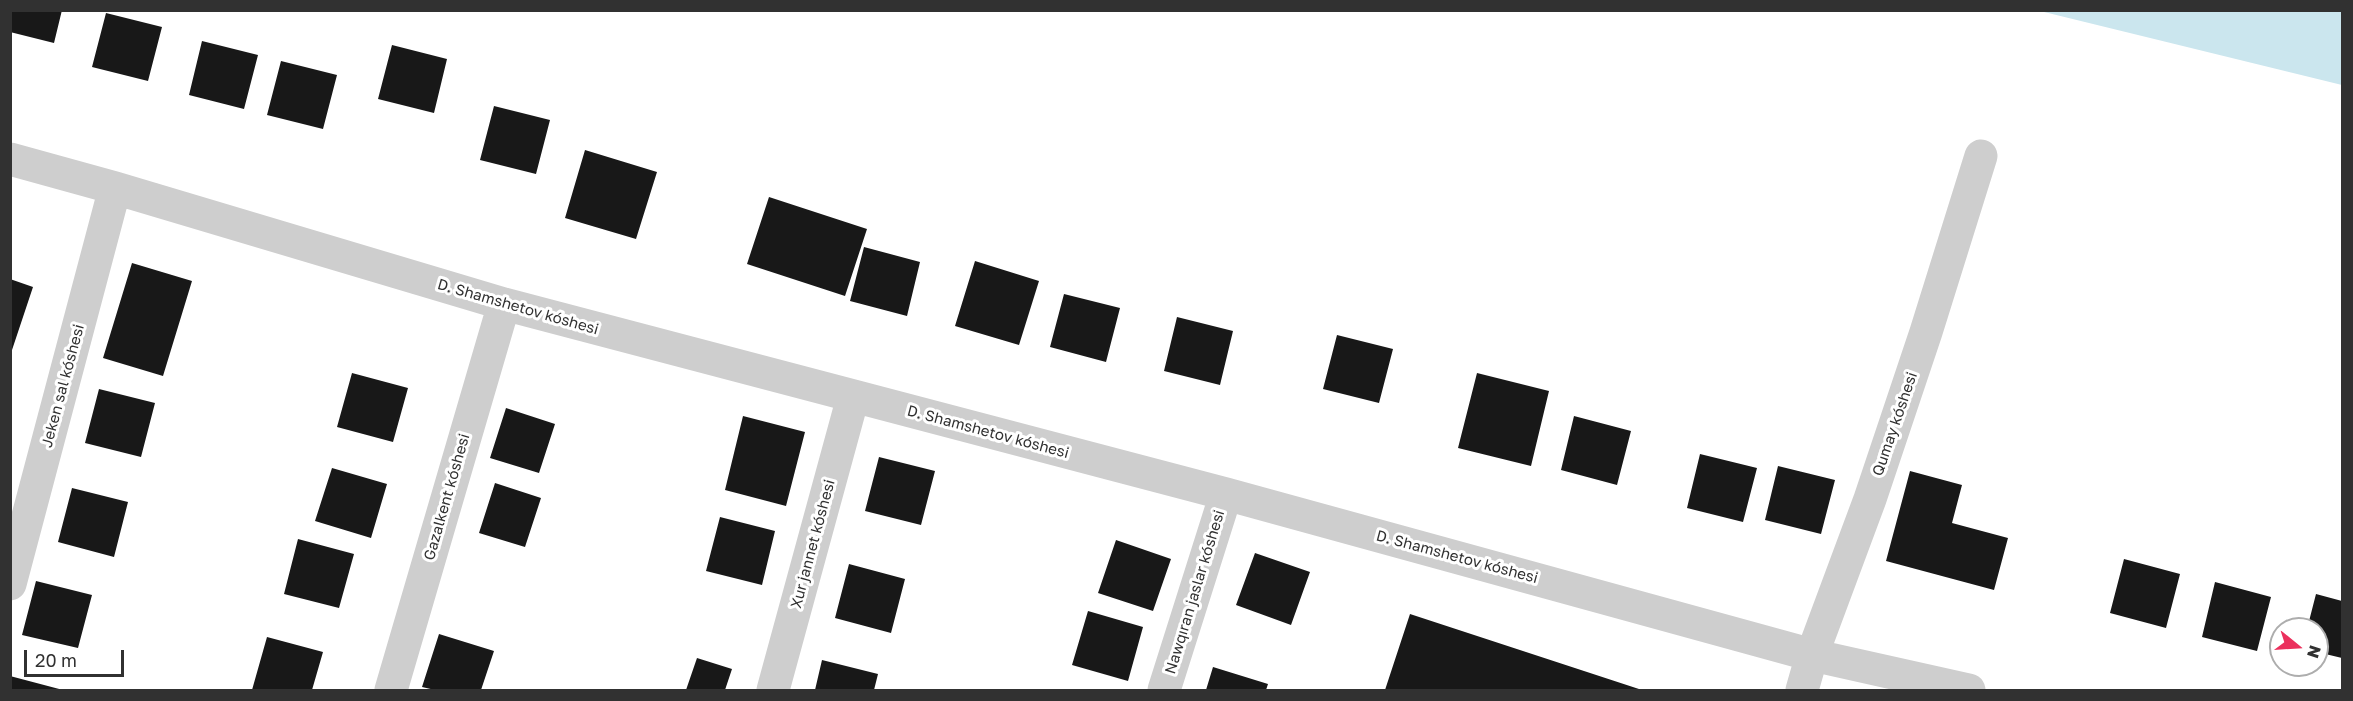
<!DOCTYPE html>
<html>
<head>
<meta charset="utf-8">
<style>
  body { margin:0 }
  #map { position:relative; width:2353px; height:701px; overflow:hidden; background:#fff; font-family:"Golos Text",sans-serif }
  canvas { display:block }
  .frame { position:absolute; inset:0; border:12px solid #313131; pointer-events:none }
  .north { position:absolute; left:2269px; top:617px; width:60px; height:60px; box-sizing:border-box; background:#fff; border:2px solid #adadad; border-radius:50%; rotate:108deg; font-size:16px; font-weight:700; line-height:24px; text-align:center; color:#313131 }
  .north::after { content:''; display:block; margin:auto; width:21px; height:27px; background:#eb305d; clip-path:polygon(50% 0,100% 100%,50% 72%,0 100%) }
  .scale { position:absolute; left:24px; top:650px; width:100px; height:27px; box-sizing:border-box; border:3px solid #313131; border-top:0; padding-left:8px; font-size:18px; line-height:21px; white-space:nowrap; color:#313131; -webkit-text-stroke:4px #fff; paint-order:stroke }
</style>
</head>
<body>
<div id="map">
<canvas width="2353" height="701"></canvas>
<div class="frame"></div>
<div class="north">N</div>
<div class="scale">20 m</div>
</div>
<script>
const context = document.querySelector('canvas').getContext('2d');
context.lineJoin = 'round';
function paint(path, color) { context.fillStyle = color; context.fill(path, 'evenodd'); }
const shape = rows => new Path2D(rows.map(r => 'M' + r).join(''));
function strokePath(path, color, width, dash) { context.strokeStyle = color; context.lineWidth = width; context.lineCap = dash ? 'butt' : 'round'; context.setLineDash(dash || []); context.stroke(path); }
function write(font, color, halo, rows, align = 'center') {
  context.font = font + ' "Golos Text",sans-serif'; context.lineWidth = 6; context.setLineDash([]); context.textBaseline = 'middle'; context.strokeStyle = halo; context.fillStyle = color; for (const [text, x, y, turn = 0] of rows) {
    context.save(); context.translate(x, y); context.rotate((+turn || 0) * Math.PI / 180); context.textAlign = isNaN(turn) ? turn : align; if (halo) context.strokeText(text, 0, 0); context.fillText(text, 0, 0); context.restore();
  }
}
const water = shape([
  [2040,11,2342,11,2342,85]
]);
const building = shape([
  [10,10,62,10,54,43,10,32],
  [106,13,162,27,148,81,92,67],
  [202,41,258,55,244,109,189,95],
  [392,45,447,59,434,113,378,99],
  [281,61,337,75,323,129,267,115],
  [494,106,550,120,536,174,480,160],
  [585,150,657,172,636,239,565,218],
  [769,197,867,229,845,296,747,264],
  [864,247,920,262,907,316,850,301],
  [975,261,1039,281,1019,345,955,326],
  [132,263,192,281,163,376,103,358],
  [10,279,33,287,11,353,10,353],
  [1064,294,1120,308,1106,362,1050,347],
  [1177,317,1233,331,1220,385,1164,371],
  [1337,335,1393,349,1379,403,1323,389],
  [352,373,408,388,393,442,337,427],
  [1477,373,1549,391,1531,466,1458,448],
  [99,389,155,403,141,457,85,443],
  [506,408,555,424,539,473,490,458],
  [743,416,805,432,786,506,725,490],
  [1574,416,1631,431,1617,485,1561,470],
  [1700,454,1757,468,1743,522,1687,508],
  [879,457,935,471,921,525,865,511],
  [1778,466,1835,480,1821,534,1765,520],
  [332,468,387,484,371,538,315,521],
  [1910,471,1962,485,1952,523,2008,538,1994,590,1886,561],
  [495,483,541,498,525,547,479,533],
  [72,488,128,502,114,557,58,542],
  [720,517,775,531,762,585,706,571],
  [298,539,354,554,339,608,284,594],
  [1116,540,1171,559,1153,611,1098,593],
  [1255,553,1310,572,1291,625,1236,605],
  [2124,559,2180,574,2166,628,2110,613],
  [849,564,905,579,891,633,835,618],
  [36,581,92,595,78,648,22,635],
  [2215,582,2271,597,2257,651,2202,637],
  [2316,594,2342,601,2342,658,2317,652,2317,629,2307,629],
  [1088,611,1143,627,1128,681,1072,665],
  [1410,614,1642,690,1385,690],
  [439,634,494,651,481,690,435,690,422,687],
  [267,637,323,652,312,690,252,690],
  [697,658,732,669,725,690,686,690],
  [822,660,878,674,874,690,815,690],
  [1213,667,1268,684,1266,690,1206,690],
  [10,676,63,690,10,690]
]);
const street = shape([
  [10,159,115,188,504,304,1226,494,1812,655,1969,690],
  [10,584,115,188],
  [391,690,504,304],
  [773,690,853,397],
  [1164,690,1226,494],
  [1802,690,1812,655,1870,499,1926,332,1981,156]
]);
const streetNames = [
  ["D. Shamshetov kóshesi",518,307,16],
  ["Jeken sal kóshesi",63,386,-75],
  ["Qumay kóshesi",1895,424,-71],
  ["D. Shamshetov kóshesi",988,432,15],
  ["Gazalkent kóshesi",447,497,-74],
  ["Xur jannet kóshesi",813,544,-75],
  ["D. Shamshetov kóshesi",1457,557,15],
  ["Nawqıran jaslar kóshesi",1195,592,-73]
];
paint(water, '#cbe6ee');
paint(building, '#181818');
strokePath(street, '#cecece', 33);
write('15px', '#313131', '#fff', streetNames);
</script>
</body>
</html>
